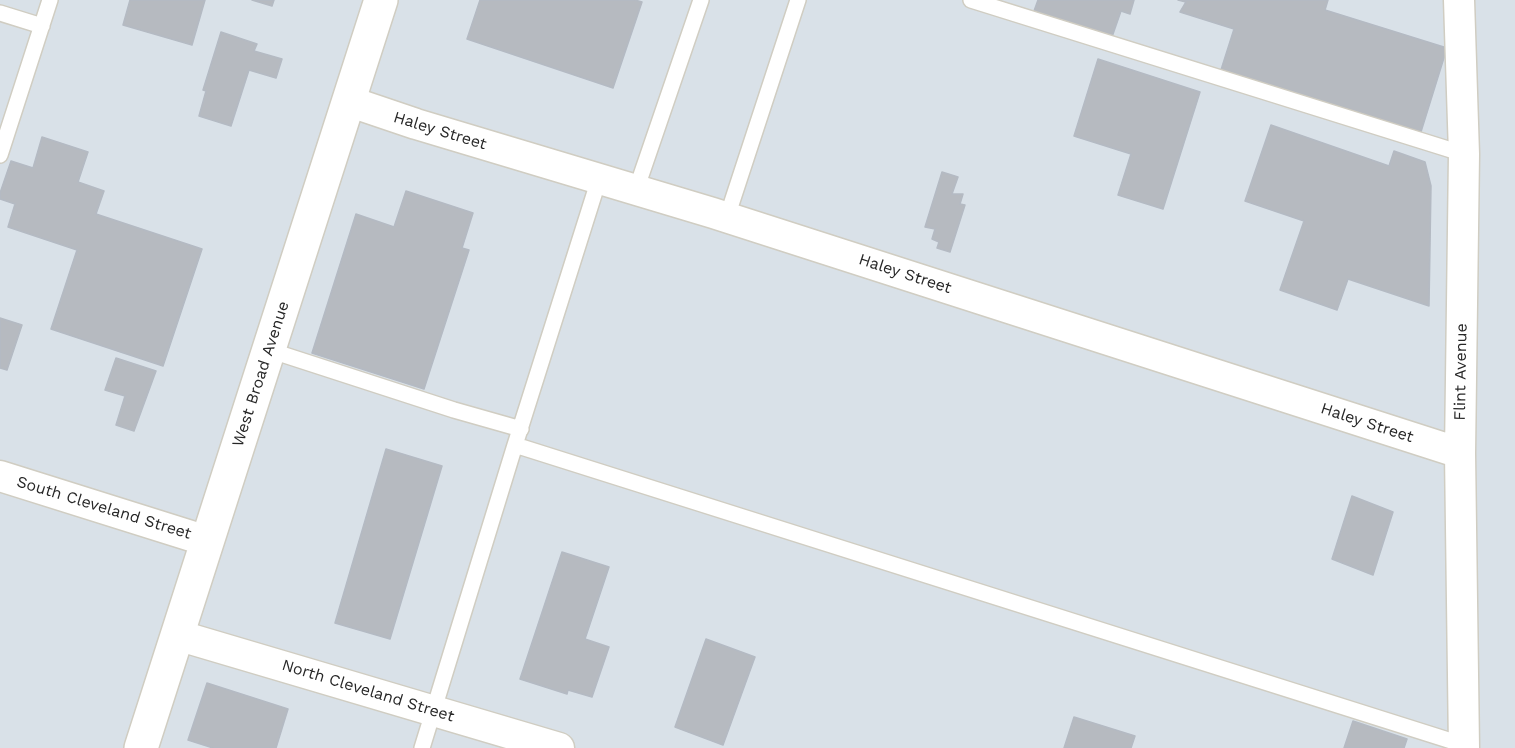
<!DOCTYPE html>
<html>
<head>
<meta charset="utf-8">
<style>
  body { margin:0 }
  canvas { display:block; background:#d9e1e8 }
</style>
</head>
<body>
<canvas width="1515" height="748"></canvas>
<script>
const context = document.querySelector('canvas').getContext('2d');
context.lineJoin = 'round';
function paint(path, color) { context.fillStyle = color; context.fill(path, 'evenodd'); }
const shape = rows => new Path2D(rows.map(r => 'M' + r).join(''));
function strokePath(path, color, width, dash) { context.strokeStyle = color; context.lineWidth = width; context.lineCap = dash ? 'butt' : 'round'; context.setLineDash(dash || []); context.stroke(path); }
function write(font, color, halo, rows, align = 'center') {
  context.font = font + ' "Work Sans",sans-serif'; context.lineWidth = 5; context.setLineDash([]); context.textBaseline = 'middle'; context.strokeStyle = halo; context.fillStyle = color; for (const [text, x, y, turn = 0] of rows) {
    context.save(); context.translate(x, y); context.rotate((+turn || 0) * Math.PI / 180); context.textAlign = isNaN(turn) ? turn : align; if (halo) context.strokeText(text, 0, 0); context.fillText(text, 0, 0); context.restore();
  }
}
const building = shape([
  [130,0,205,0,192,45,123,25,130,0],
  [252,0,274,0,272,6,252,0],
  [480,0,635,0,642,2,613,88,467,39,480,0],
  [1038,0,1134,0,1130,14,1121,11,1112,37,1034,11,1038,0],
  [1178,0,1328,0,1325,10,1447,48,1420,135,1220,73,1234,29,1180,12,1186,2,1178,0],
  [221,32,257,44,254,51,282,59,276,78,249,70,231,126,199,116,206,91,203,90,221,32],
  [1098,59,1200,92,1163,209,1118,195,1131,154,1074,136,1098,59],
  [1271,125,1389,166,1394,151,1425,162,1431,186,1429,306,1348,279,1337,310,1280,290,1304,221,1245,201,1271,125],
  [42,137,88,152,78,182,104,191,96,214,202,249,163,366,51,329,77,250,8,227,15,204,0,199,0,193,11,161,33,168,42,137],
  [942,172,958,177,952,194,963,194,960,204,965,205,950,252,937,248,939,242,932,239,935,229,925,227,942,172],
  [406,191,473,213,462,248,469,250,424,389,312,353,356,214,394,227,406,191],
  [0,318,22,325,7,370,0,368,0,318],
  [116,358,156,371,134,431,116,425,125,396,105,390,116,358],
  [386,449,442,466,390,639,335,623,386,449],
  [1352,496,1393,512,1373,575,1332,559,1352,496],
  [562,552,609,567,585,639,609,647,592,697,568,690,567,694,520,679,562,552],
  [706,639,755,657,723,745,675,727,706,639],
  [207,683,288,709,276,748,213,748,188,740,207,683],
  [1074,717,1135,736,1131,748,1064,748,1074,717],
  [1353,721,1407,739,1404,748,1344,748,1353,721]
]);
const lane = shape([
  [971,0,1464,154],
  [0,13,42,26],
  [0,155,50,0],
  [636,190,701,0],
  [727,217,798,0],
  [269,350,454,410,521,429],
  [515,445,599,179],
  [422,748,515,445,1464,745]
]);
const street = shape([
  [1459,0,1464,154,1460,453,1464,748],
  [348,101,416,124,713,213,1460,453],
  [0,476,207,541],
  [177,635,559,748]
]);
const secondary = shape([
  [141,748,381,0]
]);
const streetNames = [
  ["Haley Street",440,131,17],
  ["Haley Street",905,274,18],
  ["Flint Avenue",1461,372,-89],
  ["West Broad Avenue",261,374,-72],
  ["Haley Street",1367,423,18],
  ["South Cleveland Street",104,508,17],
  ["North Cleveland Street",368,691,17]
];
paint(building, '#b6bac0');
strokePath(building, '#b4bac3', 1.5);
strokePath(lane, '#d0cdc2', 18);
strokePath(street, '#d0cdc2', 33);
strokePath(secondary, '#d0cdc2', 36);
strokePath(lane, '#fff', 15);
strokePath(street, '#fff', 30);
strokePath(secondary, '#fff', 33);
write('16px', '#272727', '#fff', streetNames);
</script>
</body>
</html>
